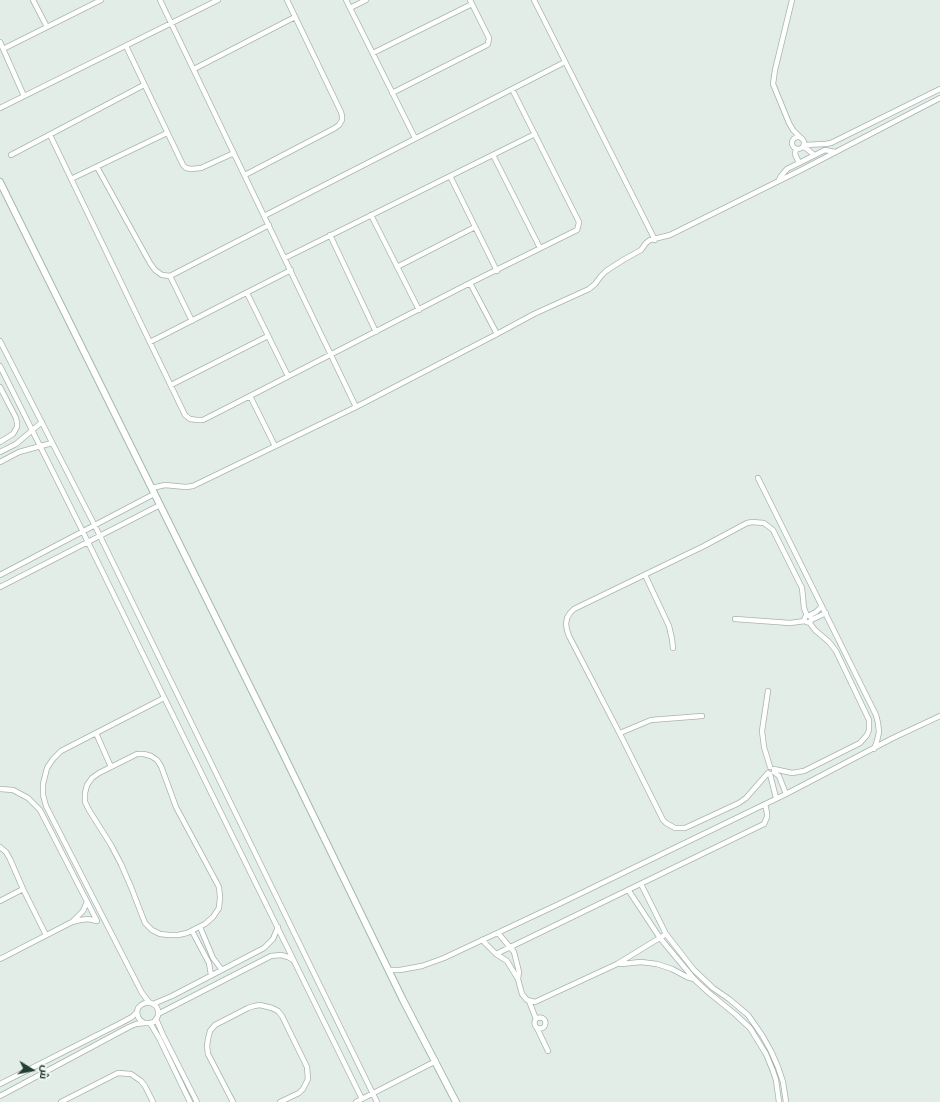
<!DOCTYPE html>
<html>
<head>
<meta charset="utf-8">
<style>
  body { margin:0 }
  #map { position:relative; width:940px; height:1102px; overflow:hidden; background:#e3ede7; font-family:Roboto,Cairo,sans-serif }
  canvas { display:block }
  .north { position:absolute; left:12px; top:1050px; width:40px; height:40px; -webkit-text-stroke:3px #f4f9f6; paint-order:stroke; rotate:100deg; font-size:11px; font-weight:700; line-height:16px; text-align:center; color:#233e34 }
  .north::after { content:''; display:block; margin:auto; width:14px; height:18px; background:#233e34; clip-path:polygon(50% 0,100% 100%,50% 72%,0 100%) }
</style>
</head>
<body>
<div id="map">
<canvas width="940" height="1102"></canvas>
<div class="north">ش</div>
</div>
<script>
const context = document.querySelector('canvas').getContext('2d');
context.lineJoin = 'round';
const shape = rows => new Path2D(rows.map(r => 'M' + r).join(''));
function strokePath(path, color, width, dash) { context.strokeStyle = color; context.lineWidth = width; context.lineCap = dash ? 'butt' : 'round'; context.setLineDash(dash || []); context.stroke(path); }
const street = shape([
  [33,0,47,27],
  [160,0,356,407],
  [346,0,415,138],
  [534,0,655,240],
  [792,0,775,70,773,84,789,123,793,130,802,139],
  [350,8,366,0],
  [0,42,24,96],
  [126,46,183,165,186,168,191,169,201,168,234,153],
  [3,49,101,0],
  [373,53,472,4],
  [194,69,295,17],
  [392,93,487,45,488,44,489,38,470,0],
  [0,108,218,0],
  [50,135,185,415,190,419,197,420,203,420,250,396,470,283,577,230,578,227,579,222,512,89],
  '792 143a6 6 0 1 1 12 0a6 6 0 1 1-12 0Z',
  [804,145,825,144,831,143,940,89],
  [803,147,806,148,814,155],
  [796,149,795,154,799,163],
  [11,155,144,85],
  [493,155,540,248],
  [97,167,150,263,155,270,162,275,170,276,269,225],
  [245,175,335,128,339,125,342,120,342,116,341,112,287,0],
  [450,176,497,271],
  [71,179,167,133],
  [779,180,781,176,787,169,825,150,835,152],
  [371,215,419,310],
  [264,216,565,62],
  [330,235,376,332],
  [285,258,535,134],
  [397,267,475,227],
  [170,276,192,321],
  [470,283,497,334],
  [247,293,288,376],
  [0,341,95,526,377,1102],
  [150,342,291,270],
  [0,366,83,532,159,687,362,1099],
  [171,385,268,336],
  [0,387,16,418,17,423,17,427,13,434,0,442],
  [250,396,275,446],
  [0,452,16,444,42,422],
  [0,462,19,452,52,443],
  [758,478,876,715,878,723,879,732,877,741,874,749],
  [152,488,165,485,186,487,193,486,356,407,497,334,534,314,589,289,595,284,601,276,606,271,623,260,641,250,646,243,650,240,670,235,801,170,940,98],
  [0,575,154,494],
  [645,575,669,626,672,639,673,648],
  [0,587,160,505],
  '804.5 619a3.5 3.5 0 1 1 7 0a3.5 3.5 0 1 1-7 0Z',
  [808,616,816,612,822,606],
  [735,619,790,623,805,621],
  [811,620,826,613],
  [768,691,762,731,764,747,770,767],
  [96,733,111,767],
  [620,733,651,720,702,716],
  [137,754,144,754,151,756,157,760,161,766,176,807,219,887,220,897,219,908,213,917,205,924,187,933,178,935,169,935,160,934,152,930,145,923,131,887,121,864,111,845,89,810,85,802,85,793,87,785,92,778,99,773,137,754],
  [774,769,792,773,804,771,860,743,867,735,869,730,869,720,836,651,829,642,815,630,809,622],
  [774,772,779,776,786,794],
  [768,773,746,798,739,803,685,828,675,828,666,823,663,820,622,738,569,636,567,630,566,624,567,618,570,613,574,609,704,546,747,523,752,522,764,523,773,530,802,588,804,608,807,616],
  [770,774,776,798],
  [0,789,13,790,28,798,40,810,97,921],
  [0,847,6,852,10,859,23,889,46,935],
  [641,884,666,934,694,970,713,988,729,999,748,1015,762,1035,771,1051,778,1067,783,1082,786,1102],
  [629,891,660,938,695,980,708,992,735,1014,750,1028,766,1054,773,1071,776,1080,779,1102],
  [0,901,23,889],
  [73,921,83,911,87,902],
  [200,927,213,958,222,970],
  [192,931,209,963,211,975],
  [498,933,514,952,519,972,518,979,522,994,527,1000,535,1002,617,964,666,934],
  [482,940,496,954,507,961,518,979],
  [496,954,764,824,767,817,767,813,765,804],
  [0,959,72,922,80,920,88,919,97,921],
  [621,964,641,962,657,964,672,969,687,977,694,979],
  [389,970,400,970,422,966,444,958,559,904,786,794,893,738,940,716],
  [529,1001,536,1019],
  [149,1002,142,993,46,806,43,795,43,784,47,768,53,759,61,751,164,698],
  [153,1004,172,996,264,948,273,939,278,927],
  [158,1014,271,956,281,955,288,957,293,960],
  '534.5 1023a5.5 5.5 0 1 1 11 0a5.5 5.5 0 1 1-11 0Z',
  [156,1019,163,1035,197,1102],
  [150,1023,159,1038,190,1102],
  [537,1028,548,1051],
  [0,1084,119,1024,132,1017,137,1012],
  [0,1096,129,1027,136,1024,144,1023,150,1023,154,1022,158,1016,158,1010,156,1006,151,1003,145,1003,141,1005,138,1008,137,1012,138,1017,140,1020,144,1023],
  [61,1102,118,1073,131,1074,141,1081,145,1086,153,1102],
  [233,1102,208,1054,207,1046,208,1039,210,1031,215,1025,248,1008,254,1006,260,1005,272,1008,278,1011,282,1016,307,1067,308,1079,303,1089,299,1093,280,1102],
  [356,1102,436,1061]
]);
const secondary = shape([
  [0,182,277,741,403,1000,456,1102]
]);
strokePath(street, '#a6b5ae', 6);
strokePath(secondary, '#a1b9ae', 8);
strokePath(street, '#fff', 4.5);
strokePath(secondary, '#fff', 6);
</script>
</body>
</html>
